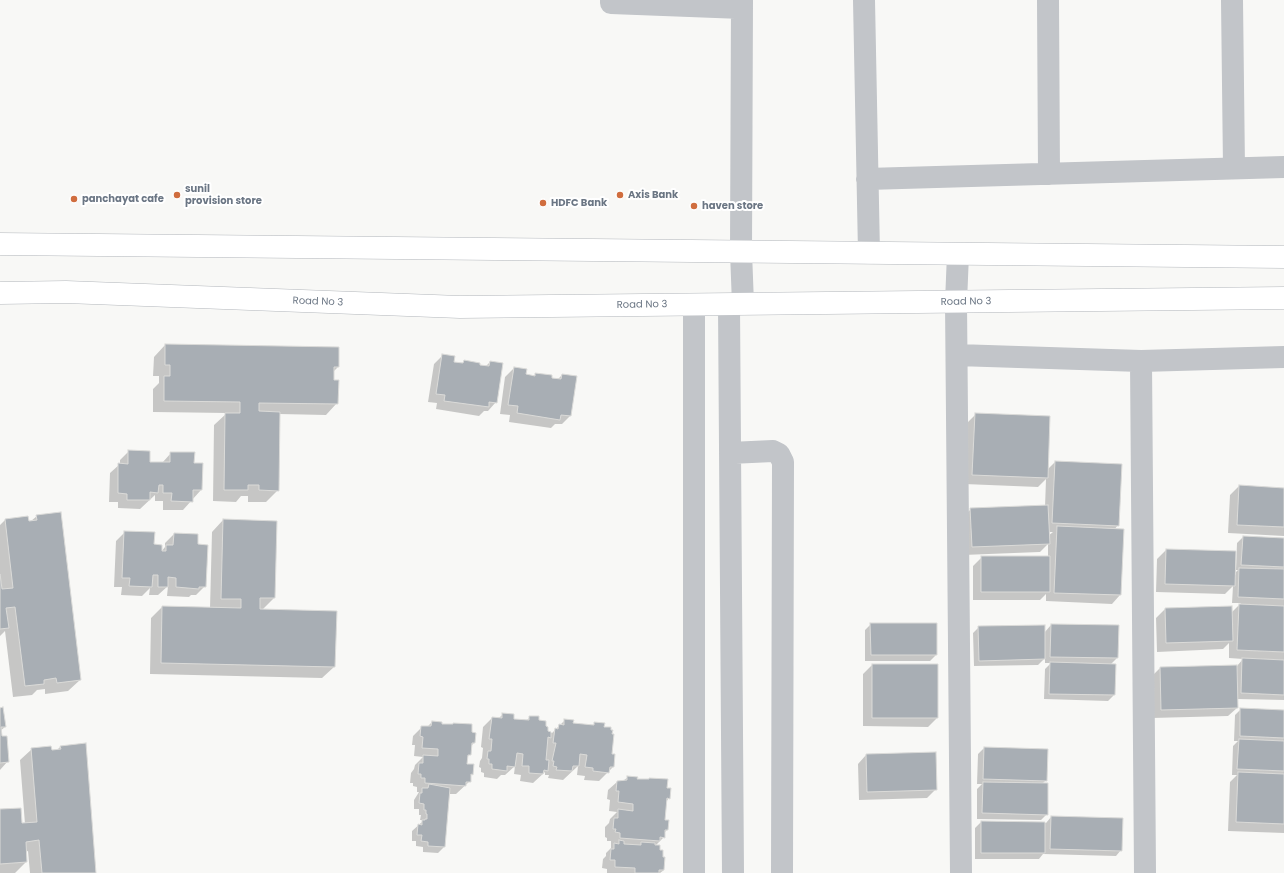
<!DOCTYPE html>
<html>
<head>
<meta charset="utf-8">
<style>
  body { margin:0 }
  canvas { display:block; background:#f8f8f6 }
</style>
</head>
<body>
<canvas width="1284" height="873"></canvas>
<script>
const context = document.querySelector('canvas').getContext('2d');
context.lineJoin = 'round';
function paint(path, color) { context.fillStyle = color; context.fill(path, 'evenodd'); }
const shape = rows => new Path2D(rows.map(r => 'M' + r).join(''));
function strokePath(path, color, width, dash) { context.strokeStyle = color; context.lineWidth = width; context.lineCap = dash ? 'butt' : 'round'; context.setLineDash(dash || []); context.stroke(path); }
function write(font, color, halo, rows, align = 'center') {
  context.font = font + ' Poppins,sans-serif'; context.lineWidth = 4; context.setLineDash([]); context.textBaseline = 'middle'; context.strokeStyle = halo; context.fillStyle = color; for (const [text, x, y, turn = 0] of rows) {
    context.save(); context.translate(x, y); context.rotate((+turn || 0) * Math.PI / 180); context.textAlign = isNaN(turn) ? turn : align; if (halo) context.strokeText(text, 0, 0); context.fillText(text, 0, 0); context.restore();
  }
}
const shadow = shape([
  [165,345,338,348,338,367,333,372,337,403,326,415,279,414,278,490,266,502,248,502,248,496,241,496,236,502,213,501,214,425,227,413,153,412,153,389,159,383,159,376,153,376,154,357],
  [443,355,453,362,462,364,464,361,485,367,490,362,496,402,488,411,484,411,479,416,436,409,437,403,428,402,434,364],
  [514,368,525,375,533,376,536,374,557,380,562,375,571,415,562,424,555,424,551,428,509,422,510,415,500,414,505,377],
  [976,414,1047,470,1055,462,1118,525,1114,530,1120,595,1112,604,1046,601,1046,594,1040,600,973,600,973,566,982,557,1048,557,1048,544,1040,552,963,555,962,518,971,509,1045,507,1046,479,1038,487,964,484,967,423],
  [1048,532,1053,532,1048,536],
  [129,451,149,463,162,463,171,453,193,464,201,490,183,510,163,510,163,501,155,501,155,495,140,509,118,508,118,502,109,502,110,473,120,464,120,460],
  [1239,486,1284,489,1284,536,1228,533,1230,495],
  [37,516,80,680,68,691,45,694,45,689,37,690,32,695,13,697,5,631,0,636,0,525,5,520,31,521],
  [223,520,274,598,262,610,334,667,322,678,150,674,151,618,162,607,210,608,212,532],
  [125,532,153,545,161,552,165,547,165,543,174,534,205,586,196,595,191,595,189,597,167,596,168,586,158,595,149,595,150,588,142,596,121,595,122,587,114,587,116,541],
  [1243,537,1284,539,1284,700,1237,699,1237,708,1228,716,1152,718,1151,677,1160,668,1237,666,1243,659,1229,658,1229,643,1223,649,1157,652,1156,618,1165,609,1231,613,1241,603,1232,603,1233,586,1225,594,1156,592,1157,559,1166,550,1236,575,1236,572,1238,570,1236,570,1237,543],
  [871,624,936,655,930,661,865,661,865,630],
  [1051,625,1117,658,1110,665,1114,695,1108,701,1044,699,1045,669,1051,663,1045,663,1045,658,1038,665,974,666,973,633,979,627,1044,633],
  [872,665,937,718,928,727,863,726,863,674],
  [0,709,5,727,0,731,8,761,0,770],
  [1241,709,1284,711,1284,833,1228,831,1230,782,1237,775,1232,775,1233,746,1238,741,1234,741,1235,715],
  [503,714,513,719,526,721,530,717,538,721,547,732,552,733,565,720,572,724,592,726,595,723,603,728,613,767,599,781,584,780,585,776,577,775,578,766,563,780,548,778,549,775,545,775,545,772,533,783,520,781,521,775,514,774,515,766,505,775,501,775,497,779,484,777,484,773,481,772,481,768,479,767,480,761,482,758,483,748,481,747,483,727,492,718,498,719],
  [432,722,471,733,474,743,471,746,470,754,466,758,466,765,472,774,470,777,470,781,456,794,448,794,444,847,438,853,423,852,423,847,416,846,416,841,412,841,412,831,422,822,422,820,420,820,421,815,419,815,419,809,414,809,414,800,419,792,417,792,417,787,413,786,413,783,410,783,411,773,414,769,415,765,423,757,414,756,415,745,412,745,413,736,422,727,427,727],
  [61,746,95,873,30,873,28,851,25,852,26,862,15,873,0,873,0,810,22,824,25,824,20,760,32,749,56,751],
  [984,748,1046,780,1042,784,1047,814,1041,820,977,819,977,789,982,784,977,784,978,754],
  [866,755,936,789,927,798,859,800,858,764],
  [628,777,666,789,669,798,666,802,664,820,667,830,664,833,664,837,655,846,664,870,660,873,607,873,607,869,602,868,603,859,606,856,606,853,611,848,611,841,607,841,607,838,605,837,605,827,609,823,610,819,617,812,609,811,610,800,607,799,608,790,617,782,623,781],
  [1051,817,1121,850,1116,856,1043,854,1039,859,975,859,975,828,981,822,1046,823]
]);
const building = shape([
  [165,344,339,347,339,367,334,367,334,380,339,380,338,404,259,403,259,411,280,412,279,491,259,490,259,485,248,485,248,490,224,490,225,413,240,413,240,402,164,401,164,376,170,376,170,365,165,365,165,344],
  [442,354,455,356,454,362,463,363,464,360,480,363,480,365,489,366,490,361,503,363,497,403,489,402,489,407,444,401,445,395,436,394,442,354],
  [514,367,527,369,526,374,535,376,535,373,552,375,552,378,561,379,562,374,577,376,571,416,561,415,560,420,517,413,518,406,508,405,514,367],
  [975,413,1050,416,1048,478,972,475,975,413],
  [128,450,150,451,150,462,170,462,170,452,195,452,194,463,203,463,202,490,193,490,193,502,171,501,172,493,163,493,163,485,159,485,158,493,150,492,150,500,127,500,127,494,118,493,118,463,128,464,128,450],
  [1055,461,1122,464,1119,526,1052,523,1055,461],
  [1239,485,1284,488,1284,527,1237,525,1239,485],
  [1048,505,1050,544,972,547,970,508,1048,505],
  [61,512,81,680,57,683,56,678,44,680,44,684,25,686,15,607,6,608,9,628,0,629,0,574,2,589,13,588,5,519,28,516,29,521,37,520,36,515,61,512],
  [223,519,277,521,275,598,260,598,260,609,337,611,335,667,161,663,162,606,241,608,241,599,221,599,223,519],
  [1057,526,1124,529,1121,595,1054,593,1057,526],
  [124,531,155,532,154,544,162,545,162,551,166,551,166,545,173,545,174,533,198,534,198,544,208,545,206,587,199,587,199,589,176,587,176,578,168,577,168,587,158,587,158,575,153,575,152,587,129,586,130,578,122,578,124,531],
  [1243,536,1284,538,1284,567,1241,565,1243,536],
  [1166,549,1236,551,1235,586,1165,584,1166,549],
  [981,556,1050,556,1050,592,981,592,981,556],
  [1239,568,1284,569,1284,599,1238,597,1239,568],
  [1239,604,1284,606,1284,652,1237,650,1239,604],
  [1232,606,1233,641,1166,643,1165,608,1232,606],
  [870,623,937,623,937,655,871,655,870,623],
  [1051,624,1119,625,1118,658,1050,657,1051,624],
  [1045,625,1045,659,979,661,978,626,1045,625],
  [1242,658,1284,660,1284,695,1241,693,1242,658],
  [1050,662,1116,664,1115,695,1049,694,1050,662],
  [872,664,938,664,938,718,872,718,872,664],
  [1237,665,1238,708,1161,710,1160,667,1237,665],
  [3,707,6,727,1,727,2,736,7,736,9,762,0,763,0,708,3,707],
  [1240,708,1284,710,1284,738,1240,736,1240,708],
  [502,713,514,714,514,719,529,720,529,716,539,716,539,720,546,721,546,726,548,727,548,731,551,732,551,738,548,737,546,760,549,760,548,771,544,770,543,774,529,773,529,766,522,766,523,754,517,753,515,767,507,766,507,771,492,769,492,764,489,764,489,759,487,759,488,751,491,751,492,739,489,739,492,717,502,718,502,713],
  [564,719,574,720,573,723,594,725,594,722,605,723,604,727,611,727,611,730,613,730,612,734,614,734,612,754,615,754,614,767,610,767,609,773,593,771,593,768,585,767,587,755,580,754,579,766,573,766,572,771,556,770,557,767,553,766,554,761,552,761,556,743,553,743,555,728,558,729,559,724,564,725,564,719],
  [432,721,442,722,442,724,453,724,453,723,472,724,472,732,476,733,475,743,472,743,471,755,468,755,467,764,474,764,473,775,471,774,471,782,466,782,466,786,425,783,425,778,421,778,421,774,418,774,419,763,423,763,423,755,438,756,438,749,422,748,423,737,420,736,421,726,431,726,432,721],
  [1239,739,1284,741,1284,771,1237,769,1239,739],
  [86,743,96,873,42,873,39,840,26,842,27,862,0,864,0,809,21,808,22,823,37,822,31,748,51,746,52,750,61,749,60,746,86,743],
  [984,747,1048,749,1047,781,983,779,984,747],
  [936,752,937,790,867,792,866,754,936,752],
  [1238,772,1284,774,1284,824,1236,822,1238,772],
  [627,776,638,777,637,779,649,779,649,778,668,779,667,788,671,788,670,799,667,798,665,820,669,820,668,830,665,830,665,838,660,837,660,841,620,838,620,833,615,832,616,829,613,829,614,818,618,818,618,809,633,811,633,804,618,802,619,791,616,791,617,781,627,780,627,776],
  [983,782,1048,783,1048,815,982,813,983,782],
  [429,784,450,788,445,847,428,846,428,842,421,841,422,835,417,835,418,824,422,825,422,820,425,820,425,819,427,819,427,814,426,814,426,810,424,810,424,804,419,803,420,793,422,793,422,788,428,788,429,784],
  [1051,816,1123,818,1122,851,1050,849,1051,816],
  [981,821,1045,822,1045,853,981,853,981,821],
  [619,840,624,841,624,844,641,845,641,842,655,843,655,845,660,845,660,850,663,850,663,857,665,857,664,870,659,870,659,873,635,873,635,868,615,867,615,860,610,860,611,849,614,849,614,843,619,844,619,840]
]);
const street = shape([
  [611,0,611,3,742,8],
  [742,0,741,252,743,304],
  [864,0,869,253],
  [1048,0,1049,174],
  [1232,0,1234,168],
  [867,179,1284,167],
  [958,254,956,302,961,873],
  [694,305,694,873],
  [729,305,733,873],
  [957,355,1141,361,1284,357],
  [1141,361,1145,873],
  [730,453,773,451,779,454,783,462,782,873]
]);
const secondary = shape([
  [0,244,1284,257],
  [0,293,66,292,460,307,1284,298]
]);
const markers = [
  [177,195,4,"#d06d3e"],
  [620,195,4,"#d06d3e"],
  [74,199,4,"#d06d3e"],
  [543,203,4,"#d06d3e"],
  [694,206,4,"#d06d3e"]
];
const poiNames = [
  ["sunil",185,189],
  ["provision store",185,201],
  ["Axis Bank",628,195],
  ["panchayat cafe",82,199],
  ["HDFC Bank",551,203],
  ["haven store",702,206]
];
const streetNames = [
  ["Road No 3",318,302,2],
  ["Road No 3",966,302,-1],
  ["Road No 3",642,305,-1]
];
paint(shadow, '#0003');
paint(building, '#a8aeb4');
strokePath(building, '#dadad8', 1);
strokePath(secondary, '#b3b7bc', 23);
strokePath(street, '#c2c5c9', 22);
strokePath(secondary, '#fff', 22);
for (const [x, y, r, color] of markers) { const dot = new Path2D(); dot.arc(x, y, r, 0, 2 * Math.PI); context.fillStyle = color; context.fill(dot); strokePath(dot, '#fff', 1.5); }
write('bold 10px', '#6b7684', '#fff', poiNames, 'left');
write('10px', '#6b7684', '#fff', streetNames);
</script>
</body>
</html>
